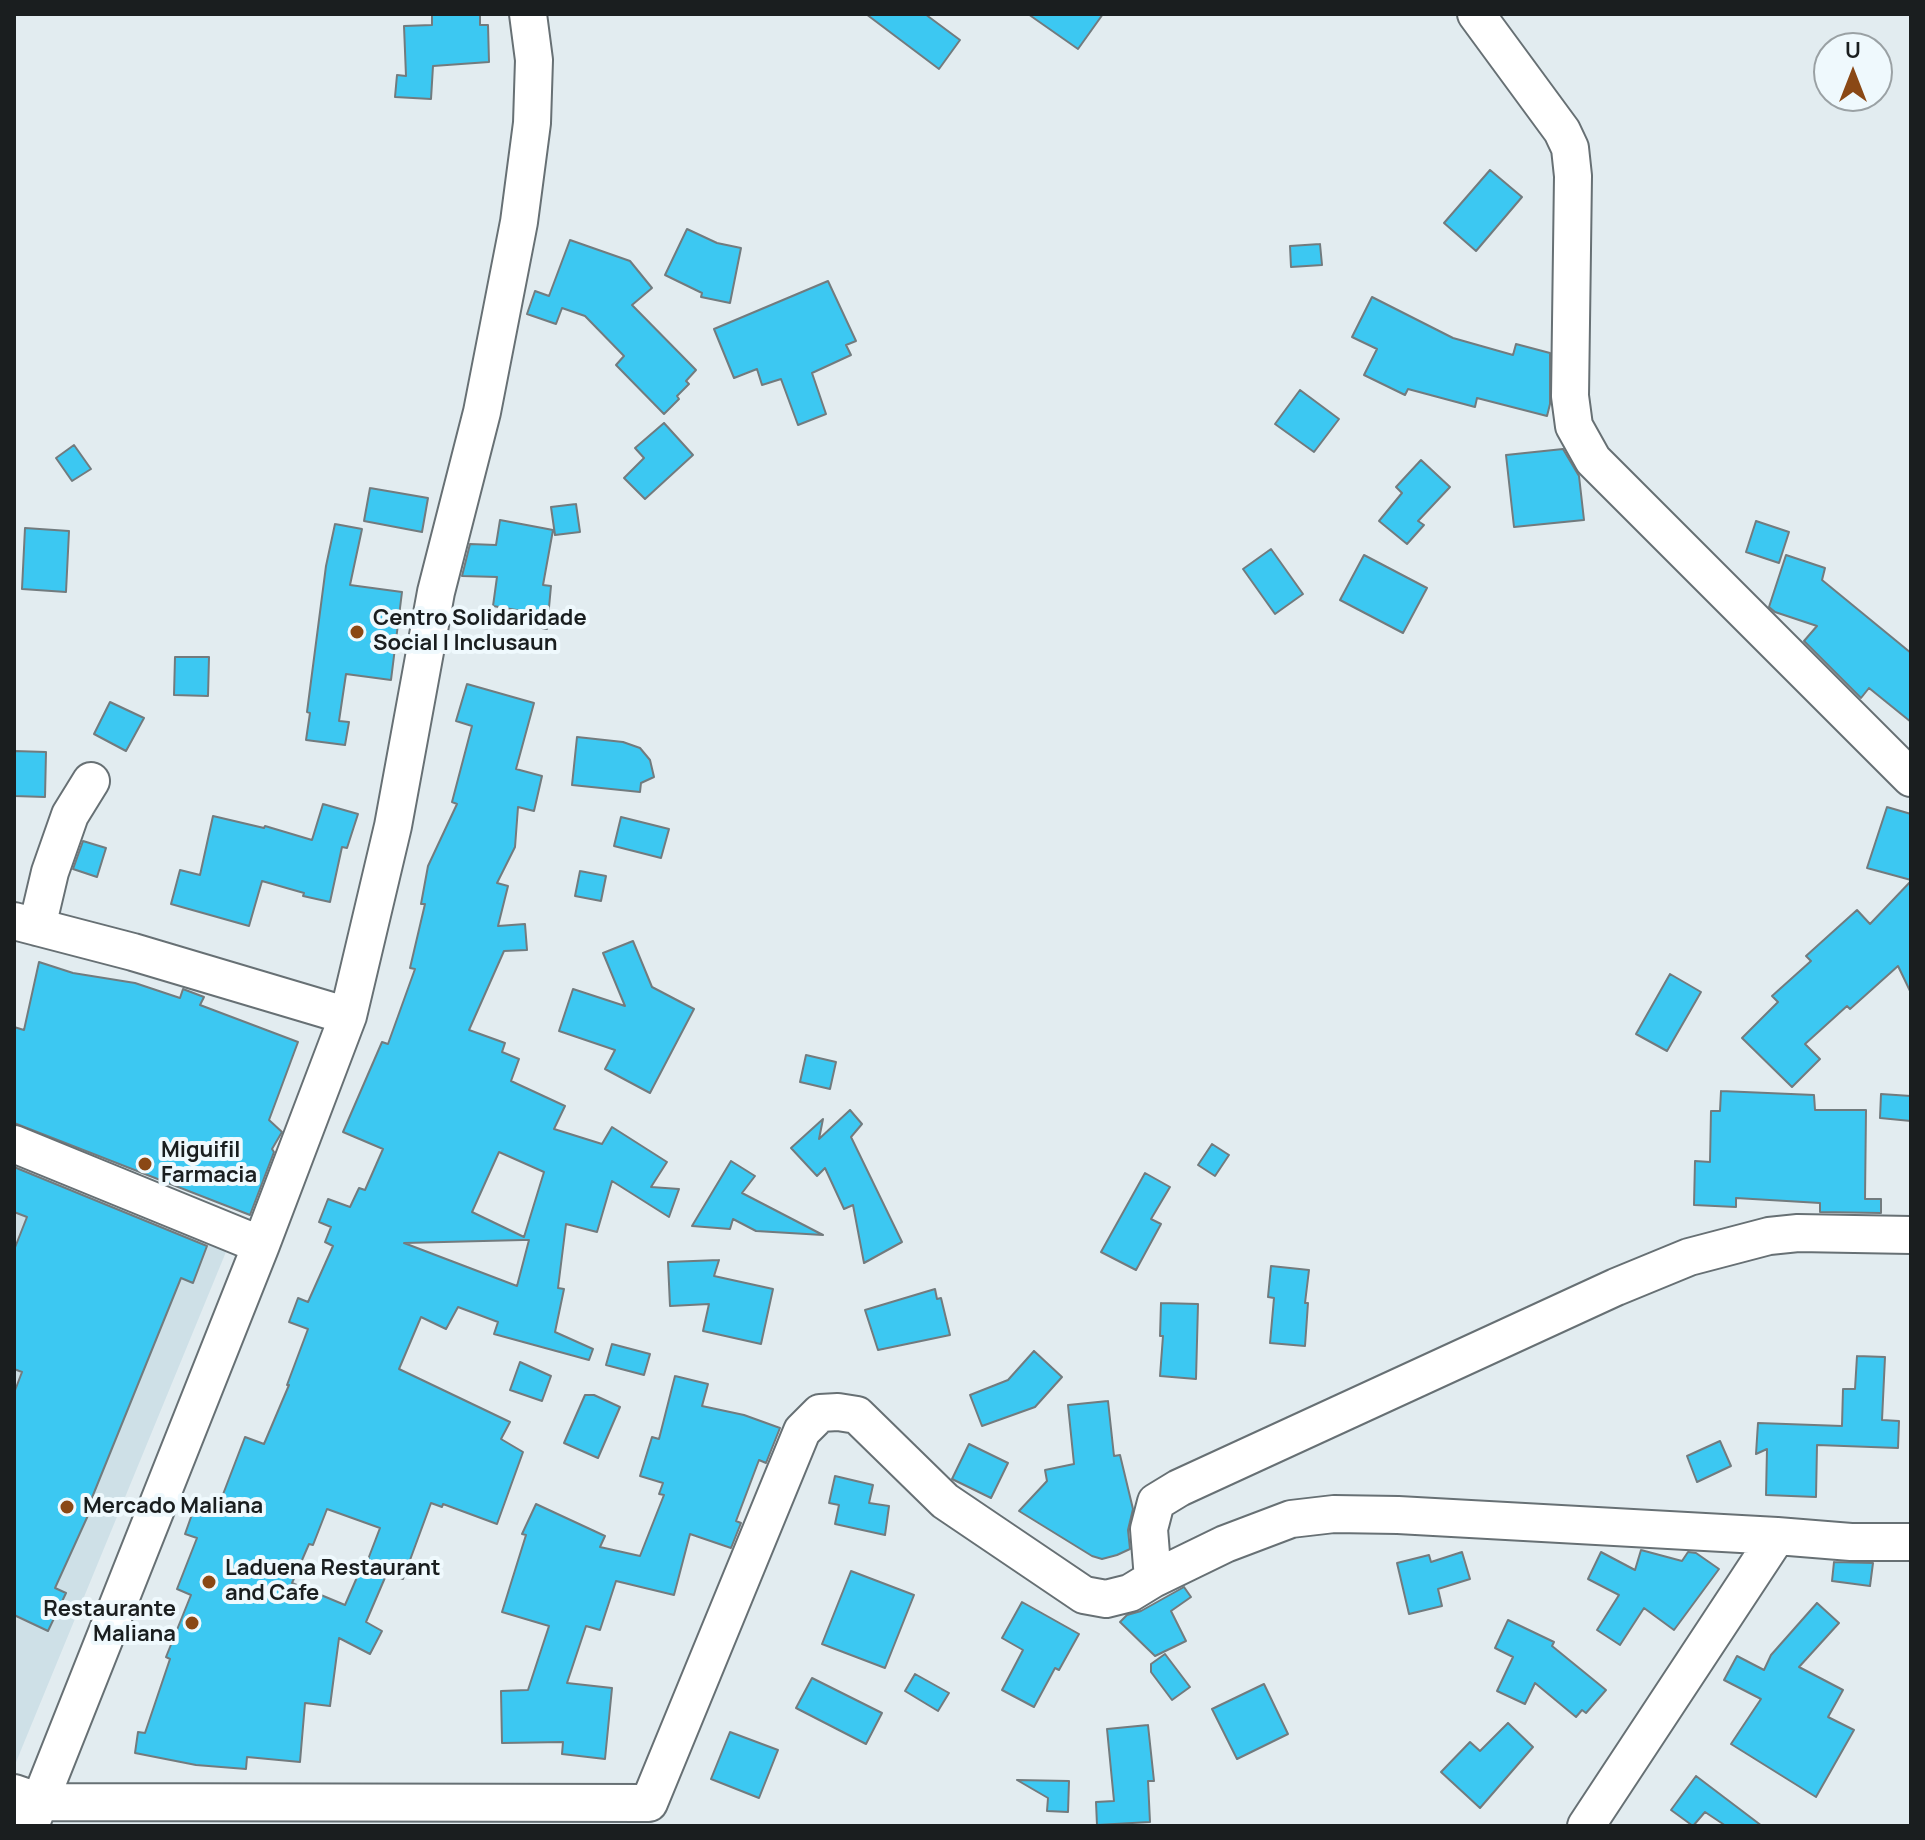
<!DOCTYPE html>
<html>
<head>
<meta charset="utf-8">
<style>
  body { margin:0 }
  #map { position:relative; width:1925px; height:1840px; overflow:hidden; background:#e2ecf0; font-family:Manrope,sans-serif }
  canvas { display:block }
  .frame { position:absolute; inset:0; border:16px solid #1a1e1f; pointer-events:none }
  .north { position:absolute; left:1813px; top:32px; width:80px; height:80px; box-sizing:border-box; background:#eff9fd; border:2px solid #9aa1a4; border-radius:50%; rotate:0deg; font-size:22px; font-weight:700; line-height:32px; text-align:center; color:#1a1e1f }
  .north::after { content:''; display:block; margin:auto; width:28px; height:36px; background:#8a4815; clip-path:polygon(50% 0,100% 100%,50% 72%,0 100%) }
</style>
</head>
<body>
<div id="map">
<canvas width="1925" height="1840"></canvas>
<div class="frame"></div>
<div class="north">U</div>
</div>
<script>
const context = document.querySelector('canvas').getContext('2d');
context.lineJoin = 'round';
function paint(path, color) { context.fillStyle = color; context.fill(path, 'evenodd'); }
const shape = rows => new Path2D(rows.map(r => 'M' + r).join(''));
function strokePath(path, color, width, dash) { context.strokeStyle = color; context.lineWidth = width; context.lineCap = dash ? 'butt' : 'round'; context.setLineDash(dash || []); context.stroke(path); }
function write(font, color, halo, rows, align = 'center') {
  context.font = font + ' Manrope,sans-serif'; context.lineWidth = 8; context.setLineDash([]); context.textBaseline = 'middle'; context.strokeStyle = halo; context.fillStyle = color; for (const [text, x, y, turn = 0] of rows) {
    context.save(); context.translate(x, y); context.rotate((+turn || 0) * Math.PI / 180); context.textAlign = isNaN(turn) ? turn : align; if (halo) context.strokeText(text, 0, 0); context.fillText(text, 0, 0); context.restore();
  }
}
const built = shape([
  [14,1160,228,1247,14,1767]
]);
const building = shape([
  [432,14,480,14,480,25,488,25,489,62,433,66,431,99,395,97,397,75,406,76,404,26,432,25,432,14],
  [866,14,925,14,960,40,939,69,866,14],
  [1028,14,1103,14,1078,49,1028,14],
  [1490,170,1522,197,1476,251,1444,223,1490,170],
  [687,229,717,243,741,248,730,303,701,297,702,293,665,275,687,229],
  [570,240,630,261,652,288,632,305,696,370,686,381,689,384,677,396,679,399,664,414,616,365,624,356,585,316,562,308,556,324,527,314,535,291,549,296,570,240],
  [1320,244,1322,265,1291,267,1290,246,1320,244],
  [828,281,856,341,846,345,851,355,812,373,826,414,798,425,781,379,762,385,757,369,734,378,714,329,828,281],
  [1372,297,1453,338,1513,355,1516,344,1550,353,1550,404,1547,416,1477,398,1475,407,1408,389,1405,395,1364,375,1377,349,1352,337,1372,297],
  [1300,390,1339,419,1314,452,1275,424,1300,390],
  [664,423,693,455,645,499,624,478,644,458,635,448,664,423],
  [74,445,91,469,72,481,56,458,74,445],
  [1563,449,1579,476,1584,520,1514,527,1506,455,1563,449],
  [1421,460,1450,487,1418,521,1424,525,1407,544,1379,521,1402,493,1396,487,1421,460],
  [370,488,428,498,422,532,364,521,370,488],
  [576,504,580,532,555,535,551,507,576,504],
  [500,520,553,530,543,585,551,586,547,629,526,625,528,612,493,606,497,577,462,576,470,544,496,545,500,520],
  [1756,521,1789,532,1779,563,1746,552,1756,521],
  [335,524,362,529,350,585,402,592,391,680,346,674,339,721,349,722,345,745,306,740,310,713,307,712,326,566,335,524],
  [25,528,69,531,66,592,22,589,25,528],
  [1271,549,1303,594,1275,614,1243,569,1271,549],
  [1364,555,1427,588,1403,633,1340,600,1364,555],
  [1786,555,1825,568,1822,580,1911,653,1911,722,1869,688,1861,698,1804,641,1817,626,1775,612,1769,607,1786,555],
  [175,657,209,657,208,696,174,695,175,657],
  [467,684,534,703,516,769,542,776,534,811,518,807,515,847,497,883,508,886,498,926,525,924,527,950,504,951,469,1030,505,1043,502,1052,519,1059,511,1081,565,1106,554,1129,602,1144,612,1127,667,1162,651,1187,679,1189,669,1217,612,1181,597,1232,566,1224,558,1288,564,1289,555,1332,593,1349,589,1360,494,1334,498,1322,458,1307,446,1329,421,1317,399,1369,510,1422,501,1439,523,1452,497,1524,443,1504,442,1507,431,1503,403,1579,387,1573,366,1622,382,1631,370,1654,339,1638,330,1706,305,1703,300,1762,247,1757,246,1769,196,1765,135,1753,138,1732,145,1733,170,1659,166,1657,191,1595,177,1589,197,1538,185,1534,196,1503,217,1510,245,1437,264,1444,289,1385,287,1385,308,1329,289,1322,298,1298,308,1302,333,1246,325,1242,331,1227,319,1222,328,1199,350,1207,359,1188,365,1190,383,1149,343,1132,382,1042,388,1044,415,969,410,968,425,904,421,904,428,866,457,804,452,802,472,726,456,721,467,684],
  [499,1152,544,1172,524,1237,472,1212,499,1152],
  [523,1240,529,1240,517,1286,404,1243,523,1240],
  [327,1509,380,1528,364,1570,361,1568,345,1605,292,1583,309,1544,313,1545,327,1509],
  [110,702,144,718,126,751,94,734,110,702],
  [577,737,623,742,640,748,650,760,654,777,641,783,640,792,572,785,577,737],
  [14,751,46,752,45,797,14,796,14,751],
  [323,804,358,814,347,848,342,847,330,902,303,896,304,893,262,881,249,926,171,904,180,870,200,875,213,816,264,828,265,826,312,840,323,804],
  [1887,807,1911,814,1911,880,1867,868,1887,807],
  [621,817,669,829,661,858,614,846,621,817],
  [83,841,106,848,97,877,73,869,83,841],
  [580,871,606,876,601,901,575,896,580,871],
  [1911,881,1911,993,1898,966,1850,1009,1847,1006,1805,1044,1820,1059,1792,1087,1742,1038,1778,1002,1772,996,1811,961,1806,956,1857,910,1870,924,1911,881],
  [633,941,652,987,694,1009,650,1093,605,1069,615,1050,559,1031,573,989,625,1006,603,953,633,941],
  [39,962,73,973,135,983,180,998,183,989,204,997,200,1005,298,1042,269,1120,282,1132,272,1149,274,1152,250,1215,14,1123,14,1027,24,1030,39,962],
  [1670,974,1701,992,1667,1051,1636,1034,1670,974],
  [806,1055,836,1062,830,1089,800,1082,806,1055],
  [1721,1091,1814,1095,1815,1110,1866,1110,1865,1199,1881,1199,1881,1213,1820,1212,1820,1203,1736,1198,1736,1207,1694,1205,1695,1161,1710,1162,1711,1111,1720,1111,1721,1091],
  [1881,1094,1911,1096,1911,1121,1880,1118,1881,1094],
  [850,1110,862,1124,851,1137,902,1242,864,1263,853,1205,844,1209,825,1168,817,1176,791,1148,823,1119,819,1139,850,1110],
  [1212,1144,1229,1155,1215,1176,1198,1165,1212,1144],
  [731,1161,755,1176,742,1193,823,1235,756,1231,733,1219,730,1229,692,1226,731,1161],
  [14,1167,207,1246,193,1283,181,1278,87,1510,90,1511,55,1588,66,1593,48,1631,14,1615,14,1393,22,1372,14,1369,14,1250,27,1217,14,1212,14,1167],
  [1145,1173,1170,1187,1151,1219,1161,1224,1136,1270,1101,1252,1145,1173],
  [719,1260,714,1276,773,1289,761,1344,703,1331,709,1304,670,1306,668,1262,719,1260],
  [1271,1266,1309,1270,1305,1303,1308,1303,1305,1346,1270,1343,1274,1298,1268,1297,1271,1266],
  [935,1289,937,1299,941,1298,950,1335,878,1350,865,1310,935,1289],
  [1161,1303,1198,1304,1196,1379,1160,1376,1163,1336,1160,1336,1161,1303],
  [612,1344,650,1354,644,1375,606,1365,612,1344],
  [1034,1351,1062,1377,1035,1407,982,1426,970,1395,1008,1380,1034,1351],
  [1857,1356,1885,1357,1882,1420,1899,1421,1898,1448,1817,1445,1816,1497,1766,1495,1767,1449,1756,1454,1758,1423,1842,1426,1843,1389,1855,1389,1857,1356],
  [520,1362,551,1376,542,1401,510,1390,520,1362],
  [675,1376,708,1384,702,1406,744,1415,780,1428,766,1463,759,1460,736,1521,741,1523,731,1548,690,1534,674,1595,616,1581,600,1630,586,1626,567,1683,612,1688,605,1759,562,1754,563,1742,502,1743,501,1691,528,1690,549,1626,502,1612,526,1535,522,1534,536,1504,605,1536,600,1547,640,1556,664,1495,659,1494,663,1483,640,1476,652,1437,659,1439,675,1376],
  [585,1395,594,1395,620,1407,598,1458,564,1443,585,1395],
  [1108,1401,1114,1456,1120,1455,1133,1509,1128,1530,1130,1549,1117,1555,1102,1559,1092,1556,1019,1511,1047,1481,1045,1470,1074,1464,1068,1405,1108,1401],
  [1720,1441,1731,1466,1697,1482,1687,1456,1720,1441],
  [969,1444,1008,1463,991,1498,952,1479,969,1444],
  [835,1476,873,1485,869,1503,889,1506,885,1535,835,1524,839,1505,829,1503,835,1476],
  [1641,1550,1682,1561,1688,1552,1696,1553,1719,1569,1674,1630,1644,1608,1620,1645,1597,1630,1619,1595,1588,1579,1601,1552,1635,1570,1641,1550],
  [1462,1552,1470,1579,1438,1589,1442,1606,1409,1614,1397,1563,1429,1555,1431,1562,1462,1552],
  [1834,1562,1873,1563,1870,1586,1832,1581,1834,1562],
  [851,1571,914,1595,885,1668,822,1644,851,1571],
  [1184,1587,1191,1597,1171,1611,1186,1641,1155,1656,1120,1622,1127,1615,1141,1611,1184,1587],
  [1022,1602,1079,1634,1059,1670,1055,1668,1034,1707,1002,1690,1023,1650,1002,1638,1022,1602],
  [1817,1603,1839,1623,1799,1667,1843,1690,1828,1717,1854,1730,1816,1797,1731,1744,1761,1699,1724,1680,1737,1656,1764,1670,1771,1655,1817,1603],
  [1508,1620,1554,1642,1552,1646,1606,1690,1586,1713,1582,1710,1576,1717,1535,1683,1525,1704,1497,1691,1513,1657,1495,1648,1508,1620],
  [1165,1654,1190,1687,1172,1700,1151,1672,1151,1664,1165,1654],
  [915,1674,949,1693,938,1711,905,1691,915,1674],
  [812,1678,882,1713,866,1744,796,1708,812,1678],
  [1264,1684,1288,1734,1237,1759,1212,1709,1264,1684],
  [1508,1723,1533,1747,1480,1808,1441,1772,1470,1742,1480,1751,1508,1723],
  [1148,1725,1154,1781,1148,1781,1150,1822,1097,1825,1096,1802,1114,1801,1107,1729,1148,1725],
  [730,1732,778,1750,759,1798,711,1779,730,1732],
  [1696,1776,1762,1826,1726,1826,1705,1812,1693,1826,1671,1810,1696,1776],
  [1017,1780,1069,1781,1068,1812,1047,1811,1048,1798,1017,1780]
]);
const minor = shape([
  [1476,14,1562,131,1570,148,1573,176,1570,396,1574,426,1593,460,1911,778],
  [14,921,133,952,348,1016],
  [37,927,50,872,70,815,91,781],
  [14,1144,261,1245],
  [1777,1536,1851,1542,1911,1542],
  [1153,1579,1149,1529,1156,1502,1179,1488,1616,1287,1689,1257,1769,1236,1798,1233,1911,1235],
  [14,1793,40,1802,649,1803,802,1431,820,1413,838,1412,857,1415,945,1501,1084,1595,1106,1599,1130,1593,1153,1579,1225,1544,1291,1519,1334,1514,1398,1515,1777,1536,1586,1826],
  [30,1826,261,1245,348,1016,393,826,436,592,482,412,519,222,532,123,534,60,528,14]
]);
const markers = [
  [357,632,8,"#8a4815"],
  [145,1164,8,"#8a4815"],
  [67,1507,8,"#8a4815"],
  [209,1582,8,"#8a4815"],
  [192,1623,8,"#8a4815"]
];
const poiNames = [
  ["Centro Solidaridade",373,619],
  ["Social I Inclusaun",373,644],
  ["Miguifil",161,1151],
  ["Farmacia",161,1176],
  ["Mercado Maliana",83,1507],
  ["Laduena Restaurant",225,1569],
  ["and Cafe",225,1594],
  ["Restaurante",176,1610,"right"],
  ["Maliana",176,1635,"right"]
];
paint(built, '#cee0e7');
paint(building, '#3cc8f2');
strokePath(building, '#727b7e', 2);
strokePath(minor, '#677074', 40);
strokePath(minor, '#fff', 36);
for (const [x, y, r, color] of markers) { const dot = new Path2D(); dot.arc(x, y, r, 0, 2 * Math.PI); context.fillStyle = color; context.fill(dot); strokePath(dot, '#eff9fd', 3); }
write('bold 22px', '#1a1e1f', '#eff9fd', poiNames, 'left');
</script>
</body>
</html>
